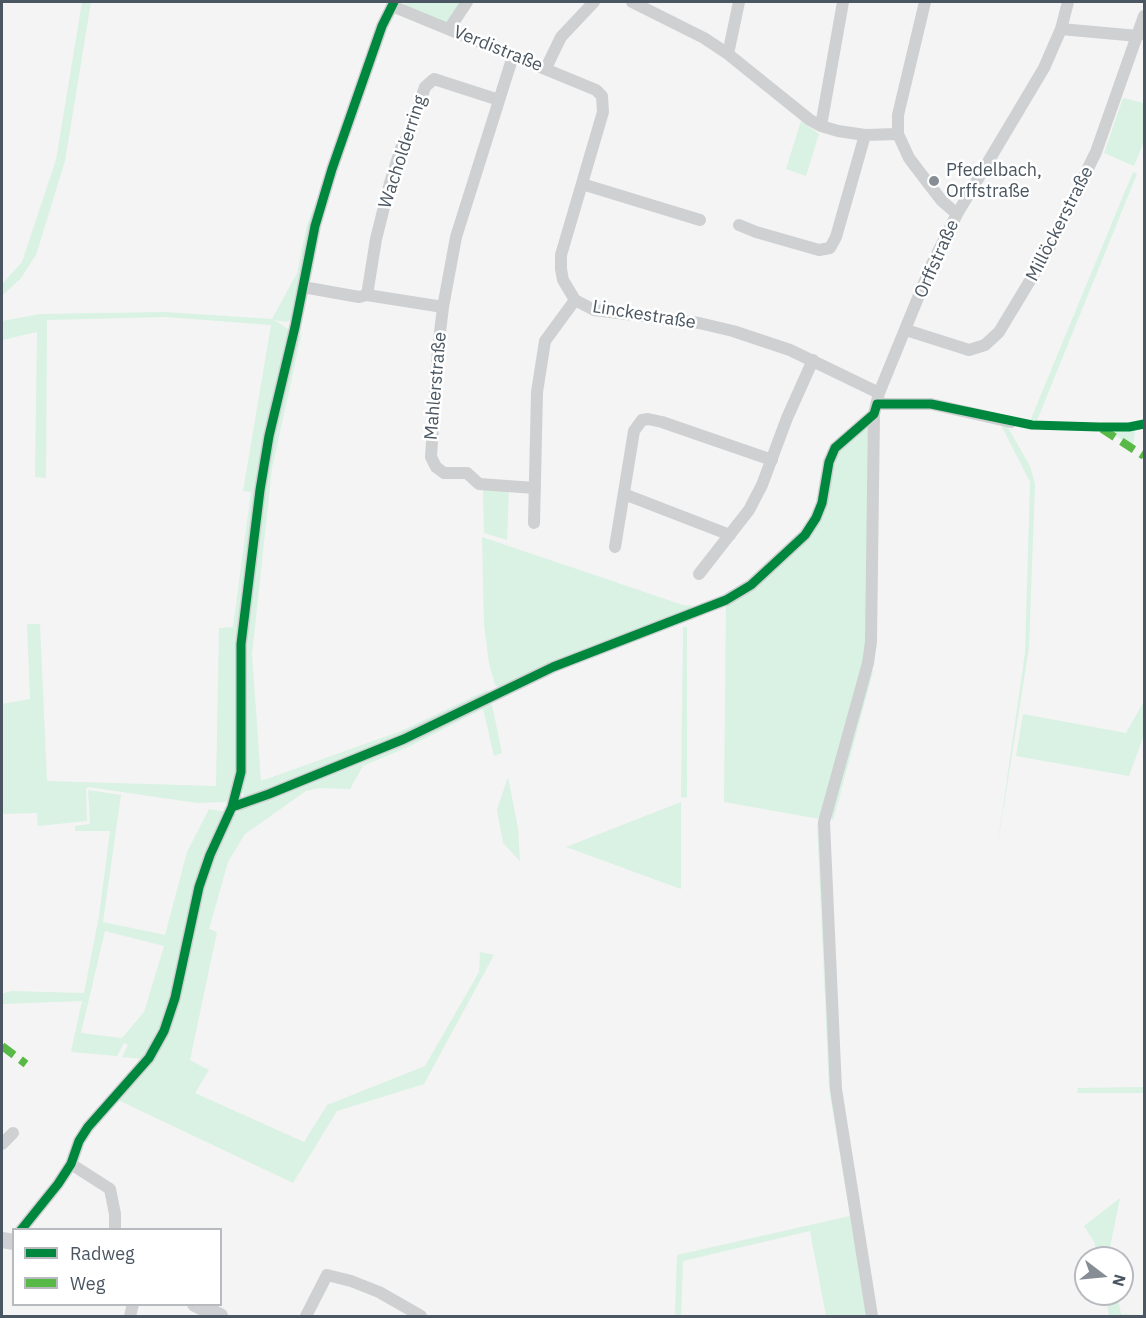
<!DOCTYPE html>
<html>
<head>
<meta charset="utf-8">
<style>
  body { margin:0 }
  #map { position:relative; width:1146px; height:1318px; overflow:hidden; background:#f4f4f4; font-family:"IBM Plex Sans",sans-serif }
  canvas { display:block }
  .frame { position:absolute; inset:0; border:3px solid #4a5661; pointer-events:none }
  .legend { position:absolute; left:12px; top:1228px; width:210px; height:78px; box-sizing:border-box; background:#fff; border:2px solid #b7bbc0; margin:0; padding:8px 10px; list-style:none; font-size:18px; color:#4a5661 }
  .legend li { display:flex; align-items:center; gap:12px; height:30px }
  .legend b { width:30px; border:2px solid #b7bbc0 }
  .north { position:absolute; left:1074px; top:1246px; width:60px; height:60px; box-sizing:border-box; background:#fff; border:2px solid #b7bbc0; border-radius:50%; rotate:106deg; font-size:16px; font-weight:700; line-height:24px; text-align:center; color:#4a5661 }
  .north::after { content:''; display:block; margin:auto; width:21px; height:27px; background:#868d94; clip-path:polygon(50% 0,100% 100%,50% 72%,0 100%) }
</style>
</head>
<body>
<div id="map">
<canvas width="1146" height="1318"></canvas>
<div class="frame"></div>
<ul class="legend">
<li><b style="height:8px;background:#00873e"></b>Radweg</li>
<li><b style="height:8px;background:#58b947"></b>Weg</li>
</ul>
<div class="north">N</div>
</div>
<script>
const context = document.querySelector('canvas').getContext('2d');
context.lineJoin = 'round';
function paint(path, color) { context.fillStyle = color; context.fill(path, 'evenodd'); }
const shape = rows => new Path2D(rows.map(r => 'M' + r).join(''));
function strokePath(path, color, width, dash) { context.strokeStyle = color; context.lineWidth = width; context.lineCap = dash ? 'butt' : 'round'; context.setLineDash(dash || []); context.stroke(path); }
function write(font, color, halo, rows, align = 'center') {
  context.font = font + ' "IBM Plex Sans",sans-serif'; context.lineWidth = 5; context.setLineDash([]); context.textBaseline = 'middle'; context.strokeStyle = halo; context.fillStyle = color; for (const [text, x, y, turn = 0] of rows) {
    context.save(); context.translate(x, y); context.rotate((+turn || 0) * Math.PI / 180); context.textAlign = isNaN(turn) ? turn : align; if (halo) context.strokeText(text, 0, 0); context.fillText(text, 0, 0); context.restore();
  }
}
const green = shape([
  [82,2,91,2,65,161,36,255,21,278,2,296,2,284,22,262,56,160],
  [404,2,462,2,448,26,405,7],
  [1123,98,1144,103,1144,141,1134,166,1104,153],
  [801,121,819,134,806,176,786,169],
  [327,171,293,319,286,322,274,320,290,330,257,491,237,772,231,799,225,802,197,803,88,787,86,789,87,821,38,826,37,813,2,814,2,704,30,699,27,624,40,624,47,781,216,786,219,628,233,627,251,492,243,491,271,325,165,317,47,320,46,478,35,477,37,332,2,340,2,321,40,314,164,312,272,319,297,273,307,225],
  [1133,172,1137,174,1036,423,1030,421],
  [302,332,272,468,252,654,261,781,401,731,489,689,484,696,401,737,249,797,244,796,242,791,245,647,264,490,274,436,296,342],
  [869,422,868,642,820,819,724,802,726,604,807,536,839,451],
  [1000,423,1007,426,1030,466,1035,484,1029,648,997,849,1025,653,1030,482],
  [1133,429,1135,432,1133,444,1131,445,1106,430],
  [509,489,507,540,484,533,483,490],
  [482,537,683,605,704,607,499,687,495,685,489,663,484,624],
  [683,627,687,627,687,797,681,798],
  [874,668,833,821,830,811,866,684],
  [1144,701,1144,735,1129,776,1016,756,1023,714,1126,733],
  [487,702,492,705,502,753,494,756,483,709,408,747,363,766,350,789,318,788,306,791,245,834,228,862,209,929,217,932,190,1060,209,1070,195,1093,304,1142,327,1105,425,1066,479,972,480,952,494,955,424,1084,337,1111,293,1183,118,1100,151,1060,214,857,233,816,242,809],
  [508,777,518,828,520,861,503,843,497,810],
  [88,790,121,795,103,922,165,935,187,852,209,809,226,812,161,1028,143,1059,122,1057,128,1045,124,1043,117,1056,71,1052,82,1001,2,1004,2,994,11,991,84,993,99,916,110,831,75,831,75,826,90,824],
  [105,931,164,946,144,1012,122,1038,81,1033],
  [681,802,681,889,566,847],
  [817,823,822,828,834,1089,853,1215,850,1216,870,1316,826,1316,810,1231,683,1261,681,1316,675,1316,677,1255,850,1216,829,1089],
  [1144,1087,1144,1093,1077,1093,1078,1088],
  [1120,1198,1109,1252,1110,1258,1099,1258,1094,1242,1084,1226],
  [1105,1294,1117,1294,1121,1314,1142,1315,1144,1303,1144,1316,1109,1316]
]);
const street = shape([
  [632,2,704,38,728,54,810,120,821,126,838,131,865,135,898,134],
  [925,2,898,115,898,134,909,158,928,183,942,201,957,214],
  [392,6,596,90,602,96,603,112,561,255,561,269,563,280,575,300,594,310,699,323,733,331,790,350,879,393],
  [449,29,467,2],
  [1061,29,1138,36],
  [728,54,739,2],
  [546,68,561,37,594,2],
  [821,126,843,2],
  [582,184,700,220],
  [739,225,756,232,819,250,830,248,836,237,865,135],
  [303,287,359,297,367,295,443,307,456,237,513,56],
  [367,295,376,239,390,183,401,148,409,134,425,87,434,79,499,100],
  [443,307,438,349,431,457,436,467,444,473,467,473,479,484,535,488],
  [906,330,969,350,985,345,999,332,1046,254,1096,152,1144,16],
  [877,404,931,404,1011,422],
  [624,494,730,535],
  [534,523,537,392,545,341,575,300],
  [615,547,634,431,642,420,648,419,662,422,772,460],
  [699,574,749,510,762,485,787,418,813,360],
  [232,807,269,794,404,739,553,667,726,600,751,585,805,535,816,518,822,503,829,462,835,448,874,414],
  [2,1144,13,1133],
  [71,1164,110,1189,115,1214,115,1230],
  [21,1230,58,1184,71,1164,79,1141,88,1127,149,1058,164,1031,175,998,199,887,210,855,232,807,241,772,241,644,260,490,269,436,295,327,315,226,332,169,382,26,394,2],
  [130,1316,133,1304],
  [306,1316,327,1275,351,1281,379,1292,421,1316],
  [872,1316,836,1089,824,822,868,663,871,642,874,414,879,393,931,266,957,214,1044,68,1061,29,1068,2]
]);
const secondary = shape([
  [2,1240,14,1242],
  [195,1304,220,1316]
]);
const quiet = shape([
  [1102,429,1144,456],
  [2,1046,26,1064]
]);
const cycleway = shape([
  [232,807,269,794,404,739,553,667,726,600,751,585,805,535,816,518,822,503,829,462,835,448,874,414,877,404,931,404,1032,425,1099,427,1129,427,1144,424],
  [21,1230,58,1184,71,1164,79,1141,88,1127,149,1058,164,1031,175,998,199,887,210,855,232,807,241,772,241,644,260,490,269,436,295,327,315,226,332,169,382,26,394,2]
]);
const markers = [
  [934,181,6,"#868d94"]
];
const streetNames = [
  ["Verdistraße",498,49,22],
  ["Wacholderring",403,152,-72],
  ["Millöckerstraße",1060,224,-63],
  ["Orffstraße",937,259,-66],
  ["Linckestraße",644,315,9],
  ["Mahlerstraße",436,386,-85]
];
const poiNames = [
  ["Pfedelbach,",946,171],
  ["Orffstraße",946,192]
];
paint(green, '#d9f2e3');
strokePath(street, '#ced0d2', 12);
strokePath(secondary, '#ced0d4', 16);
strokePath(quiet, '#58b947', 8, [15, 8]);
strokePath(cycleway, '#00873e', 9);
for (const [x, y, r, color] of markers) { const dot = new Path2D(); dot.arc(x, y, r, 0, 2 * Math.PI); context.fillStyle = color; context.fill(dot); strokePath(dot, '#fff', 2); }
write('18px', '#4a5661', '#fff', streetNames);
write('18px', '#4a5661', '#fff', poiNames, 'left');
</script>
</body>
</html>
